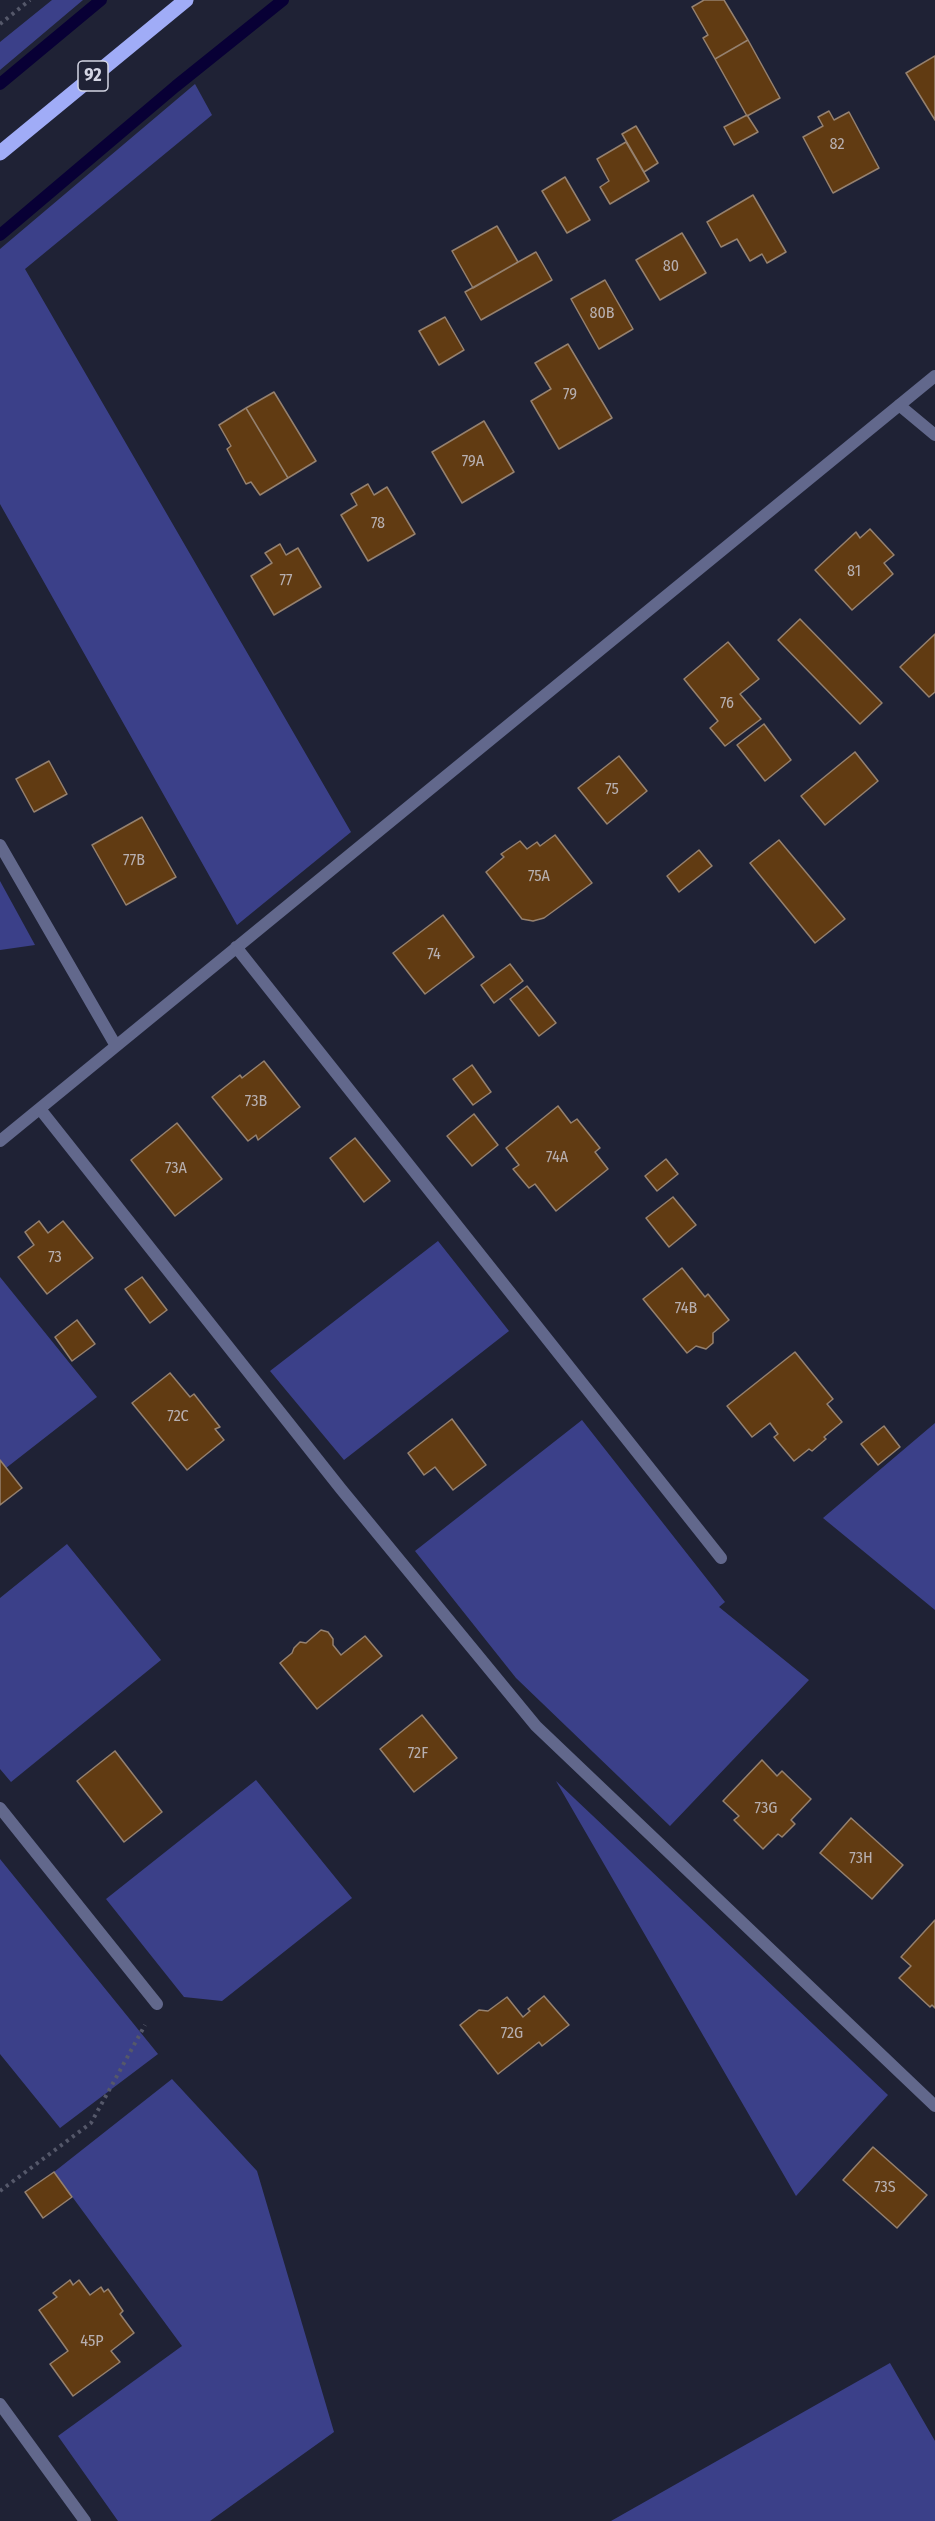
<!DOCTYPE html>
<html>
<head>
<meta charset="utf-8">
<style>
  body { margin:0 }
  canvas { display:block; background:#1f2235 }
</style>
</head>
<body>
<canvas width="935" height="2521"></canvas>
<script>
const context = document.querySelector('canvas').getContext('2d');
context.lineJoin = 'round';
function paint(path, color) { context.fillStyle = color; context.fill(path, 'evenodd'); }
const shape = rows => new Path2D(rows.map(r => 'M' + r).join(''));
function strokePath(path, color, width, dash) { context.strokeStyle = color; context.lineWidth = width; context.lineCap = dash ? 'butt' : 'round'; context.setLineDash(dash || []); context.stroke(path); }
function write(font, color, halo, rows, align = 'center') {
  context.font = font + ' "Fira Sans Condensed",sans-serif'; context.lineWidth = 4.5; context.setLineDash([]); context.textBaseline = 'middle'; context.strokeStyle = halo; context.fillStyle = color; for (const [text, x, y, turn = 0] of rows) {
    context.save(); context.translate(x, y); context.rotate((+turn || 0) * Math.PI / 180); context.textAlign = isNaN(turn) ? turn : align; if (halo) context.strokeText(text, 0, 0); context.fillText(text, 0, 0); context.restore();
  }
}
const green = shape([
  [52,0,83,0,0,70,0,42],
  [195,84,212,115,25,269,351,832,237,925,0,504,0,249],
  [0,881,35,945,0,950],
  [438,1241,509,1331,344,1460,270,1371],
  [0,1277,97,1397,6,1468,0,1460],
  [582,1420,725,1602,719,1607,809,1680,670,1826,516,1678,415,1551],
  [935,1423,935,1610,823,1518],
  [67,1544,161,1660,11,1782,0,1769,0,1598],
  [256,1780,352,1898,222,2001,184,1997,106,1899],
  [556,1781,888,2095,796,2196],
  [0,1859,158,2054,60,2128,0,2054],
  [172,2079,257,2171,334,2432,210,2521,118,2521,58,2436,182,2346,54,2172],
  [890,2363,935,2441,935,2521,611,2521]
]);
const stream = shape([
  [0,84,101,0],
  [0,235,176,86,283,0]
]);
const building = shape([
  [704,0,724,0,748,40,715,59,703,38,708,35,692,7,704,0],
  [748,40,780,98,747,116,715,59,748,40],
  [935,56,935,120,906,73,935,56],
  [829,111,834,120,849,112,879,168,833,193,803,137,823,126,818,117,829,111],
  [747,115,758,132,734,145,724,127,747,115],
  [636,126,658,163,644,172,622,134,636,126],
  [626,142,649,181,610,204,600,187,609,181,597,159,626,142],
  [565,177,590,220,567,233,542,191,565,177],
  [753,195,786,252,767,263,762,254,750,261,737,239,721,247,707,222,753,195],
  [497,226,518,262,473,288,452,251,497,226],
  [682,233,706,273,660,300,636,260,682,233],
  [536,252,552,280,481,320,465,292,536,252],
  [605,280,633,329,599,349,571,299,605,280],
  [445,317,464,350,439,365,419,331,445,317],
  [568,344,612,418,559,449,531,401,551,389,535,363,568,344],
  [274,392,316,461,288,478,246,408,274,392],
  [246,408,288,478,260,495,251,482,246,484,227,449,231,446,219,425,246,408],
  [484,421,514,472,462,503,432,452,484,421],
  [368,484,374,495,387,487,415,534,368,561,341,515,357,505,351,494,368,484],
  [870,529,894,555,884,563,893,574,852,610,815,570,856,532,860,538,870,529],
  [280,544,286,555,298,548,321,587,274,615,251,576,272,563,265,553,280,544],
  [800,619,882,703,860,724,778,640,800,619],
  [935,634,935,692,929,697,900,667,935,634],
  [728,642,759,679,740,694,761,719,725,746,710,728,718,721,684,679,728,642],
  [764,724,791,760,765,781,737,745,764,724],
  [855,752,878,781,825,825,801,796,855,752],
  [619,756,647,791,607,824,578,788,619,756],
  [49,761,67,794,34,812,16,779,49,761],
  [142,817,176,877,126,905,92,845,142,817],
  [555,835,592,883,544,918,533,921,522,919,486,872,504,857,501,854,520,841,527,849,537,842,540,846,555,835],
  [779,840,845,919,815,943,750,863,779,840],
  [699,850,712,866,679,892,667,876,699,850],
  [443,915,474,957,425,994,393,953,443,915],
  [510,964,523,981,494,1003,481,985,510,964],
  [527,986,556,1023,539,1036,510,999,527,986],
  [264,1061,300,1107,258,1140,256,1135,248,1141,212,1097,240,1075,242,1078,264,1061],
  [472,1065,491,1092,473,1105,453,1079,472,1065],
  [558,1106,571,1123,577,1119,600,1148,595,1152,608,1169,556,1211,535,1184,529,1188,513,1169,519,1165,506,1148,558,1106],
  [474,1114,498,1145,472,1166,447,1136,474,1114],
  [177,1123,222,1179,175,1216,131,1160,177,1123],
  [355,1138,390,1181,364,1202,330,1158,355,1138],
  [666,1159,678,1174,657,1191,645,1176,666,1159],
  [673,1197,696,1225,669,1247,646,1218,673,1197],
  [39,1221,48,1233,63,1221,93,1258,47,1294,18,1257,34,1245,25,1232,39,1221],
  [682,1268,705,1297,708,1294,729,1320,713,1333,713,1343,706,1349,696,1346,687,1353,643,1299,682,1268],
  [142,1277,167,1310,150,1323,125,1289,142,1277],
  [77,1320,95,1344,72,1361,55,1337,77,1320],
  [795,1352,833,1399,827,1404,842,1422,824,1437,826,1439,812,1451,809,1449,794,1461,774,1437,778,1434,770,1423,752,1437,727,1406,795,1352],
  [170,1373,190,1397,194,1394,205,1408,220,1427,215,1429,224,1440,187,1470,132,1403,170,1373],
  [452,1419,486,1465,453,1490,435,1467,424,1475,408,1453,452,1419],
  [884,1426,900,1447,878,1465,861,1444,884,1426],
  [0,1460,22,1488,0,1505,0,1460],
  [321,1630,328,1632,333,1639,333,1645,341,1655,365,1636,382,1656,317,1709,280,1663,292,1653,294,1648,300,1642,306,1643,321,1630],
  [422,1715,457,1758,414,1792,380,1749,422,1715],
  [115,1751,162,1812,124,1842,77,1781,115,1751],
  [762,1760,777,1776,782,1771,811,1799,791,1820,795,1824,782,1837,778,1834,763,1849,734,1820,739,1816,723,1801,762,1760],
  [851,1818,903,1865,872,1899,820,1853,851,1818],
  [935,1920,935,2008,932,2005,930,2007,899,1978,911,1966,901,1957,935,1920],
  [544,1996,569,2025,542,2046,539,2042,498,2074,460,2025,479,2010,488,2011,507,1997,523,2017,530,2011,528,2009,544,1996],
  [873,2147,927,2195,897,2228,843,2180,873,2147],
  [54,2172,72,2197,43,2218,25,2192,54,2172],
  [70,2280,73,2285,79,2280,90,2295,101,2287,104,2292,108,2289,123,2311,120,2314,134,2333,111,2351,120,2362,73,2396,50,2364,68,2351,39,2310,57,2297,53,2293,70,2280]
]);
const path = shape([
  [0,24,30,0],
  [0,2191,91,2123,145,2025]
]);
const minor = shape([
  [899,405,935,435],
  [0,845,116,1046],
  [236,947,721,1558],
  [40,1109,341,1489,536,1726,935,2106],
  [0,1141,935,376],
  [0,1808,157,2004],
  [0,2404,85,2521]
]);
const primary = shape([
  [0,153,186,0]
]);
const numberNames = [
  ["82",837,145],
  ["80",671,267],
  ["80B",602,314],
  ["79",570,395],
  ["79A",473,462],
  ["78",378,524],
  ["81",854,572],
  ["77",286,581],
  ["76",727,704],
  ["75",612,790],
  ["77B",134,861],
  ["75A",539,877],
  ["74",434,955],
  ["73B",256,1102],
  ["74A",557,1158],
  ["73A",176,1169],
  ["73",55,1258],
  ["74B",686,1309],
  ["72C",178,1417],
  ["72F",418,1754],
  ["73G",766,1809],
  ["73H",861,1859],
  ["72G",512,2034],
  ["73S",885,2188],
  ["45P",92,2342]
];
const shields = [
  [93,76,30]
];
const shieldNames = [
  ["92",93,76]
];
paint(green, '#3b4089');
strokePath(stream, '#080035', 12);
paint(building, '#613b12');
strokePath(building, '#95816f', 1.5);
strokePath(path, '#55586a', 4, [3, 4.5]);
strokePath(minor, '#62688c', 12);
strokePath(primary, '#a0acf7', 15);
write('16px', '#b7afb0', null, numberNames);
for (const [x, y, w] of shields) { const box = new Path2D(); box.roundRect(x - w / 2, y - 15, w, 30, 4.5); context.fillStyle = '#1f2235'; context.fill(box); strokePath(box, '#d4d6e4', 1.5); }
write('bold 18px', '#d4d6e4', null, shieldNames);
</script>
</body>
</html>
